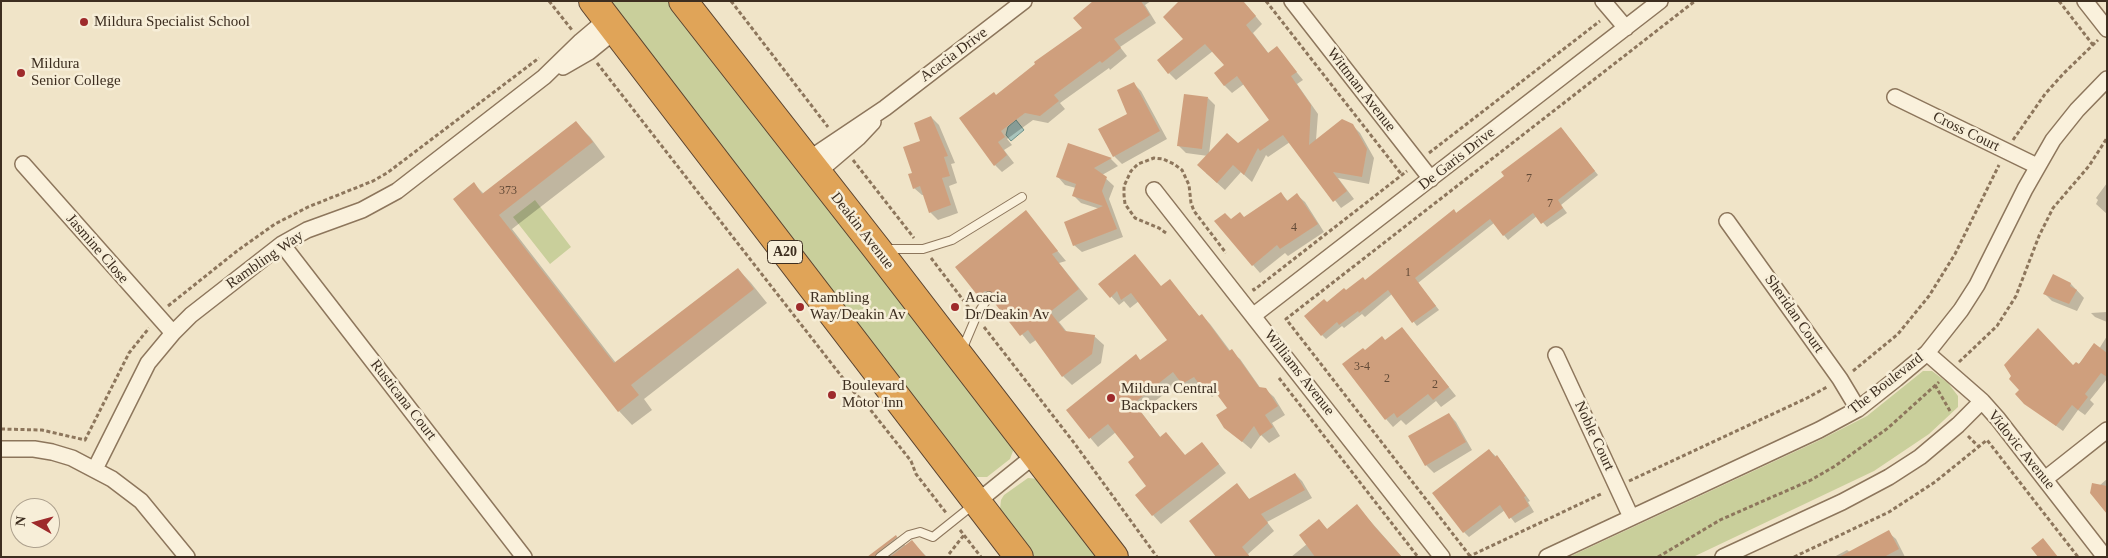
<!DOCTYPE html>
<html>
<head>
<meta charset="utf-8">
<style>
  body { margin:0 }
  #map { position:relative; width:2108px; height:558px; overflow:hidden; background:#f0e4c8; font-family:Georgia,serif }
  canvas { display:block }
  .frame { position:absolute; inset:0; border:2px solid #3d2e20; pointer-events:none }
  .north { position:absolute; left:10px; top:498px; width:50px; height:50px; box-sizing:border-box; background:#f7eed8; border:1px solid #ada18e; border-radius:50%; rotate:277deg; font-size:14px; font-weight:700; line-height:20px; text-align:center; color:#3d2e20 }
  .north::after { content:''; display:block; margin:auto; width:18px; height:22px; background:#9e2a2b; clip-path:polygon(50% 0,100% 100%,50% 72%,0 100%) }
</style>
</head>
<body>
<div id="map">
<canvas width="2108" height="558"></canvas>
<div class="frame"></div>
<div class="north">N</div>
</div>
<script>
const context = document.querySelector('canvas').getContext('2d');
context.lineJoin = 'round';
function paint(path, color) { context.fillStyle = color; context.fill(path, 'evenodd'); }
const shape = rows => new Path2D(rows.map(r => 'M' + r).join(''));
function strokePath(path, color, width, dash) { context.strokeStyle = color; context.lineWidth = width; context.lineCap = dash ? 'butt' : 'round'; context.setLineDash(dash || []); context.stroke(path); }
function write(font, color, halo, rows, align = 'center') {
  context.font = font + ' Georgia,serif'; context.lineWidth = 5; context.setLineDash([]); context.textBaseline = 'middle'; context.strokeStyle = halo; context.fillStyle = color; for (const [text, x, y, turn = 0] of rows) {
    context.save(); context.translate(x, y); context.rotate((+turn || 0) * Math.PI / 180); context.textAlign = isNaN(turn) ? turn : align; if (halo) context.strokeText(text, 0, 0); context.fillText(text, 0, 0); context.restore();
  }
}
const green = shape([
  [609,1,669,1,1011,441,1013,451,1010,459,987,477,977,477,973,475],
  [535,200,571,247,550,264,513,217],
  [1923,371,1932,371,1948,383,1958,396,1958,407,1929,434,1874,471,1693,557,1569,557,1818,441,1867,416],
  [1028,478,1039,479,1100,557,1035,557,1000,509,1001,500,1004,495]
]);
const water = shape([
  [1016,120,1024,130,1011,141,1006,135,1008,127,1016,120]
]);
const shadow = shape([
  [1095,1,1151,1,1145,5,1156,23,1120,47,1127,56,1110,70,1109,68,1060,103,1065,109,1048,123,1033,120,1007,139,1012,145,1004,150,1014,163,1002,172,995,165,996,97,1083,28],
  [1243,1,1262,24,1253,33,1269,54,1277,48,1303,80,1297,84,1318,114,1316,140,1352,125,1360,133,1374,158,1369,184,1338,178,1354,199,1341,208,1290,142,1268,157,1266,155,1252,182,1241,172,1225,190,1206,173,1208,156,1186,153,1179,146,1208,98,1215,105,1209,154,1238,144,1271,120,1244,84,1232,93,1224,85,1226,66,1213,51,1176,80,1169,73,1185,39],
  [1134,84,1141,91,1167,139,1122,164,1114,156,1100,130,1128,114],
  [931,117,939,125,955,163,951,164,957,183,949,186,958,213,938,220,930,212,924,195,922,195,914,188,913,174,921,142],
  [576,123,590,137,605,157,512,229,616,363,738,269,751,283,767,303,644,399,652,410,632,425,619,411,474,184,484,194],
  [1565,133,1598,175,1561,205,1567,213,1547,227,1537,216,1508,240,1494,223,1418,283,1439,310,1417,326,1392,294,1365,317,1362,314,1344,328,1342,326,1326,339,1322,335,1327,303,1366,281,1454,210,1457,214],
  [1069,144,1111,159,1118,166,1102,175,1114,186,1109,199,1123,237,1082,252,1074,245,1100,209,1081,203,1073,195,1076,188,1065,185,1058,177],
  [2107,183,2107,214,2096,204,2098,200,2096,198],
  [1281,194,1289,202,1297,195,1305,202,1324,232,1288,256,1285,253,1260,273,1253,265,1231,221,1244,218],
  [1025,212,1066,261,1059,263,1088,299,1059,322,1067,332,1094,336,1104,345,1101,363,1072,385,1063,376,1036,340,1030,344,995,301,988,305,957,267],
  [2054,276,2071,284,2084,298,2077,311,2052,301,2045,294],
  [1170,281,1200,317,1202,316,1210,324,1231,352,1240,359,1261,389,1265,389,1274,397,1285,415,1272,423,1280,436,1269,443,1261,435,1251,449,1225,427,1229,408,1218,393,1212,397,1201,385,1191,392,1181,381,1141,412,1161,438,1186,456,1202,443,1226,473,1161,524,1153,515,1148,486,1136,458,1116,432,1098,447,1067,410,1136,356,1141,361,1169,340,1139,301,1130,308,1124,301,1119,305,1100,284,1162,287],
  [2107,312,2107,322,2095,317,2091,313],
  [1402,328,1456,396,1441,407,1436,401,1406,425,1401,420,1393,427,1386,419,1365,352,1385,342],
  [2107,336,2107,379,2090,400,2094,404,2085,415,2078,410,2063,431,2025,403,2099,349],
  [1449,414,1456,422,1472,450,1434,473,1426,465],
  [1489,450,1502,462,1530,501,1528,502,1534,512,1515,523,1505,510,1469,537,1464,532],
  [1295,474,1302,481,1312,498,1267,522,1274,531,1248,554,1250,557,1229,557,1237,485,1250,500],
  [2107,479,2107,512,2099,486],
  [1357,506,1402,557,1291,557,1307,544,1319,521,1328,530],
  [1888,532,1896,539,1905,557,1834,557,1847,550,1850,552],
  [896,536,906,546,912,542,927,557,874,557,872,554]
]);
const building = shape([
  [1093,1,1141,1,1150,15,1114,39,1121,48,1102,63,1100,61,1054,95,1059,101,1040,116,1025,113,1001,131,1005,137,998,142,1007,155,994,166,959,118,994,92,996,95,1035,64,1034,62,1082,28,1073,18],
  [1179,1,1243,1,1256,16,1246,25,1268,53,1277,46,1297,72,1291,76,1311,105,1309,145,1342,119,1353,124,1367,149,1362,177,1333,172,1347,191,1333,202,1283,135,1260,151,1258,148,1244,175,1233,165,1217,183,1197,165,1227,133,1238,143,1269,120,1237,76,1224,86,1214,73,1224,65,1205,44,1168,74,1157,60,1183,39,1163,17],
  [1134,82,1160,131,1113,157,1098,129,1127,114,1117,90],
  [1184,94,1208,97,1202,149,1177,146],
  [931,116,948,156,944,157,950,176,942,178,951,205,929,213,920,186,913,189,908,174,912,173,903,147,920,141,914,123],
  [576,121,593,142,499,215,614,363,738,268,754,289,631,385,639,395,618,412,453,199,474,182,482,194],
  [1561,127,1595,171,1558,200,1563,208,1541,224,1533,213,1503,236,1490,219,1415,278,1436,306,1412,323,1388,290,1359,313,1358,311,1339,325,1337,322,1321,336,1304,316,1324,299,1327,302,1344,288,1346,290,1363,277,1365,280,1454,209,1456,213,1504,176,1501,172],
  [1068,143,1112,158,1094,168,1107,177,1102,191,1117,229,1073,246,1064,222,1103,206,1072,196,1076,184,1056,177],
  [1281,192,1287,201,1297,193,1318,224,1280,249,1277,245,1252,266,1214,221,1225,213,1231,219,1240,212,1244,217],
  [1026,210,1058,251,1052,254,1079,289,1050,312,1065,331,1095,335,1092,354,1062,377,1028,330,1020,336,993,301,995,296,992,292,985,291,978,296,955,267],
  [1135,254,1161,286,1170,279,1199,316,1202,314,1229,351,1232,349,1259,387,1266,388,1278,406,1265,415,1273,427,1260,436,1254,426,1242,442,1224,428,1216,415,1227,408,1210,385,1203,390,1194,377,1182,384,1173,372,1134,403,1160,437,1166,432,1185,455,1202,442,1219,464,1152,516,1135,495,1146,486,1128,462,1134,457,1108,424,1089,439,1066,410,1136,354,1140,360,1167,340,1131,293,1121,300,1117,291,1110,298,1098,284],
  [2053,274,2071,283,2070,286,2077,290,2069,304,2043,294],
  [1402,327,1449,387,1433,400,1428,394,1397,418,1394,413,1385,420,1342,364,1363,348,1365,350,1382,336,1385,340],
  [2038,328,2073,365,2076,362,2079,364,2094,343,2107,353,2107,377,2101,373,2085,394,2088,397,2078,410,2072,405,2056,426,2024,404,2015,394,2019,390,2009,379,2011,376,2004,365],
  [1449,413,1466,442,1425,466,1408,436],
  [1489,449,1495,457,1497,455,1526,496,1524,497,1529,506,1509,519,1500,505,1463,533,1432,493],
  [1295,473,1305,490,1261,514,1268,523,1242,547,1250,557,1216,557,1189,521,1237,483,1249,499],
  [2092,483,2107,486,2107,514,2090,493],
  [1357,504,1375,527,1402,557,1315,557,1299,535,1319,519,1327,529],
  [1889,530,1899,549,1884,557,1839,557],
  [896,535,897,537,877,553,874,557,867,557],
  [2043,538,2058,557,2038,557,2031,548],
  [912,540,926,557,890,557]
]);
const path = shape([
  [549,1,572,30],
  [731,1,828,127],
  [1266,1,1402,175],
  [2059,1,2093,45],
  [597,63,853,391,869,408,911,461,916,474,947,514],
  [2013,140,2045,94,2064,73,2098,40],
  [1429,153,1600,21],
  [853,160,914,238],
  [1166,233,1159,228,1135,218,1125,204,1124,195,1124,186,1131,171,1138,164,1154,158,1163,159,1174,164,1182,170,1189,185,1191,203,1194,211,1226,253],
  [931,258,970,309],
  [1253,288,1254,290,1407,171],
  [168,306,237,251,275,224,308,207,373,181,387,173,539,58],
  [984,327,1075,444,1157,557],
  [1959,362,1997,326,2016,296,2039,236,2053,208,2089,166,2107,138],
  [1853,371,1898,334,1929,296,1955,254,1999,165],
  [1279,378,1418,557],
  [1935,385,1950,411],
  [1,429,42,430,85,440,129,353,149,328],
  [1968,436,1978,446],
  [1629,481,1807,398,1827,387],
  [960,530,981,557],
  [949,554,964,535],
  [1470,556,1286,319,1695,1],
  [1468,557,1603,493],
  [1658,557,1720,520,1811,480,1835,466,1888,428,1939,382],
  [1794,557,1889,512,1935,482,1987,440,2078,557]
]);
const lane = shape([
  [887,249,923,249,952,240,1022,197],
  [962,350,976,317,989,296],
  [880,557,909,535,920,532,933,537,973,505]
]);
const street = shape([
  [1292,1,1431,179],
  [1603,1,1626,28],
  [2085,1,2107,29],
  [563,67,589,52,616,30],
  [1895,97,2037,166],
  [806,161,885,108,1024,1],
  [23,164,173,333],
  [817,173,858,138,873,122],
  [1154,190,1442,557],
  [1727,221,1840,379,1858,409],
  [282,244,524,557],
  [1254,315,1660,1],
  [1927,353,1982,401,1998,419,2105,557],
  [1556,355,1631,517],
  [1,449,34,449,52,452,72,458,112,479,141,501,187,557],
  [95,469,148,363,173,333,191,315,282,244,307,230,362,210,397,191,544,77,581,41,607,19],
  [2045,479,2107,430],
  [977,502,1035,455],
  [1547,557,1819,430,1858,409,1896,379,1927,353,1961,310,1977,285,2025,189,2053,140,2077,110,2107,79],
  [1723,557,1842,502,1889,477,1920,457,1958,425,1982,401]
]);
const highway = shape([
  [593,1,1019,557],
  [683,1,877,249,1114,557]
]);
const markers = [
  [84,22,5,"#9e2a2b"],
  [21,73,5,"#9e2a2b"],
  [800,307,5,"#9e2a2b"],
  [955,307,5,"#9e2a2b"],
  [832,395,5,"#9e2a2b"],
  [1111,398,5,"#9e2a2b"]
];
const numberNames = [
  ["7",1529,179],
  ["373",508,191],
  ["7",1550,204],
  ["4",1294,228],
  ["1",1408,273],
  ["3-4",1362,367],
  ["2",1387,379],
  ["2",1435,385]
];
const shields = [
  [785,252,35]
];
const shieldNames = [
  ["A20",785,252]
];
const poiNames = [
  ["Mildura Specialist School",94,22],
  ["Mildura",31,64],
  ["Senior College",31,81],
  ["Rambling",810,298],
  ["Way/Deakin Av",810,315],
  ["Acacia",965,298],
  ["Dr/Deakin Av",965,315],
  ["Boulevard",842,386],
  ["Motor Inn",842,403],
  ["Mildura Central",1121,389],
  ["Backpackers",1121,406]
];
const streetNames = [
  ["Acacia Drive",954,55,-37],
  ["Wittman Avenue",1361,90,52],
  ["Cross Court",1966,132,26],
  ["De Garis Drive",1457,159,-38],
  ["Deakin Avenue",862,231,52],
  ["Jasmine Close",97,249,49],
  ["Rambling Way",265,260,-35],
  ["Sheridan Court",1794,314,55],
  ["Williams Avenue",1299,373,52],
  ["The Boulevard",1886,384,-38],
  ["Rusticana Court",403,400,52],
  ["Noble Court",1594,436,65],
  ["Vidovic Avenue",2021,450,51]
];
paint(green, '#c9cf9b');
paint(water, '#a9c4bc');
strokePath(water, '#6f938a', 1);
paint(shadow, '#0003');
paint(building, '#cf9f7d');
strokePath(lane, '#8d765c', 10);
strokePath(street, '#8d765c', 18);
strokePath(highway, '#5b4430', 30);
strokePath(path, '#8d765c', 3, [4, 2.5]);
strokePath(lane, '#faf1dc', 8);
strokePath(street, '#faf1dc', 15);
strokePath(highway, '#e0a458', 28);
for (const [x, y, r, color] of markers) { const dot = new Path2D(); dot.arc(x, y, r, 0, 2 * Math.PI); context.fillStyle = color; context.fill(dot); strokePath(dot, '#f7eed8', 2); }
write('12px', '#624a37', null, numberNames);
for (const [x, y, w] of shields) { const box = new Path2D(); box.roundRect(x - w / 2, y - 11.5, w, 23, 4); context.fillStyle = '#f7eed8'; context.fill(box); strokePath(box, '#3d2e20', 1); }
write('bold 14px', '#3d2e20', null, shieldNames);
write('15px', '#3d2e20', '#f7eed8', poiNames, 'left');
write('15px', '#3d2e20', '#f7eed8', streetNames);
</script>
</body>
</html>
